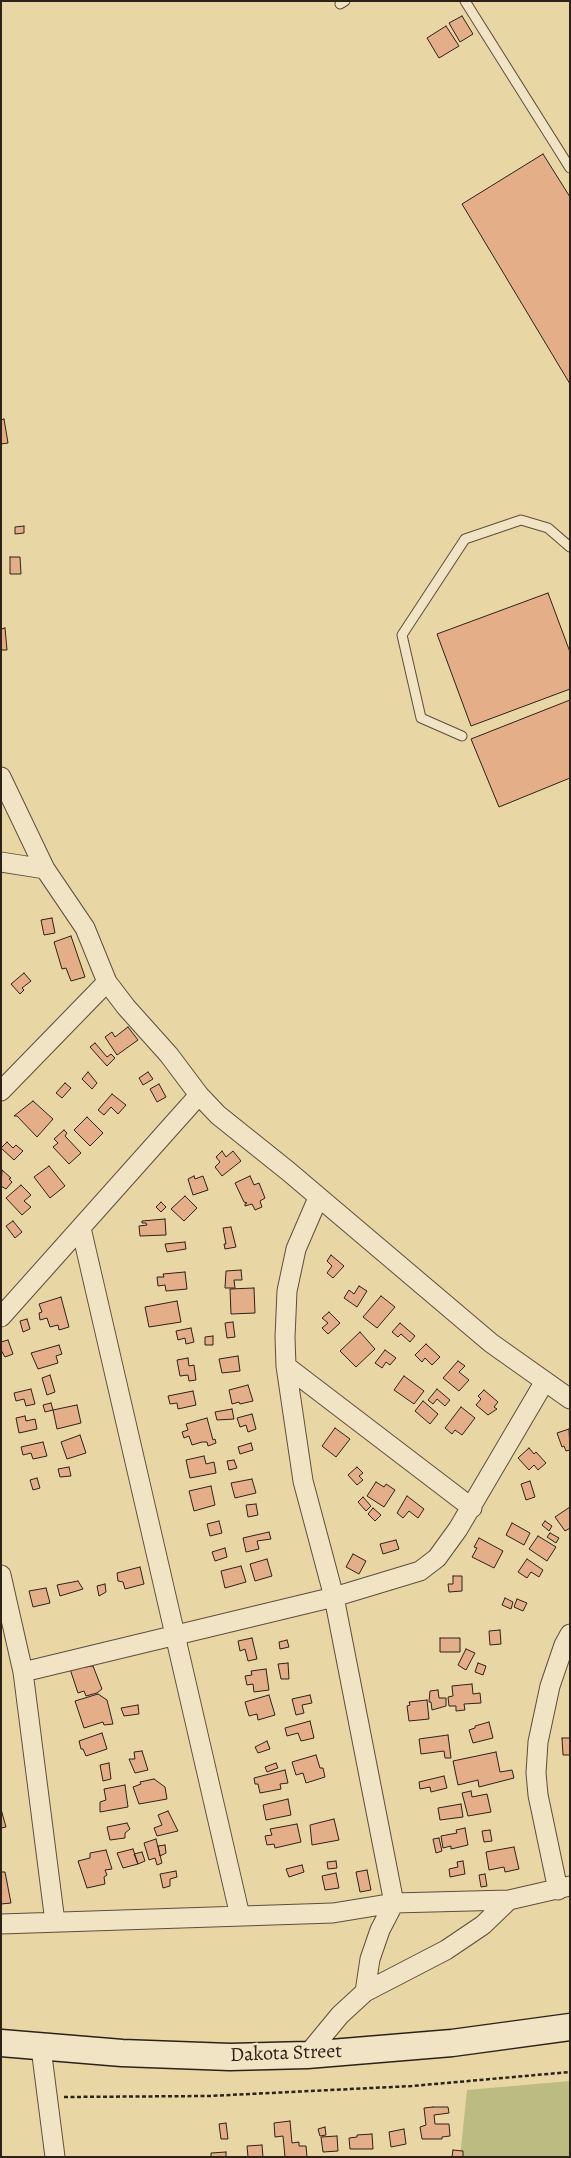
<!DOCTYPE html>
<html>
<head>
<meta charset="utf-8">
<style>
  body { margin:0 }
  #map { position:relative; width:571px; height:2158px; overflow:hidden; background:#e9d6a5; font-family:Alegreya,serif }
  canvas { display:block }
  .frame { position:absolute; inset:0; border:2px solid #2d2218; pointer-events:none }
</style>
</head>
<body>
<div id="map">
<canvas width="571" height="2158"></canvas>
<div class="frame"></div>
</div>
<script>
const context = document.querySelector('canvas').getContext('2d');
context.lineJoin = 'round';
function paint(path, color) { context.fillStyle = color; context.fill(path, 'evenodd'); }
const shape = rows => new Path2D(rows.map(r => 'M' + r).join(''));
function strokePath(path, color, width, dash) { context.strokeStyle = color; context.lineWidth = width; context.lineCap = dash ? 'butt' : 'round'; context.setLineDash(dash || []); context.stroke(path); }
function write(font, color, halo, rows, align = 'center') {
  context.font = font + ' Alegreya,serif'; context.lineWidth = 5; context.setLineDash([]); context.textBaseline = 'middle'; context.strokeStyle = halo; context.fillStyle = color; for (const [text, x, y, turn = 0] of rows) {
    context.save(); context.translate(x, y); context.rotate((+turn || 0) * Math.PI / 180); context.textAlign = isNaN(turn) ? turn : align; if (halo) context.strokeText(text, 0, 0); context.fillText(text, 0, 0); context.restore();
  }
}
const green = shape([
  [570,2081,570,2157,460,2157,467,2090]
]);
const building = shape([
  [462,16,473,34,460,42,449,23,462,16],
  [446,26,459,46,439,58,427,38,446,26],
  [543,154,570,197,570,384,462,204,543,154],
  [4,419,8,443,1,444,1,420,4,419],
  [24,526,24,533,15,534,15,527,24,526],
  [10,557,20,557,21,574,10,574,10,557],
  [548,593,570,652,570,689,471,726,437,634,548,593],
  [5,628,7,650,1,650,1,629,5,628],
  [570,700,570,778,499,807,471,739,570,700],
  [52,918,55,933,44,935,41,920,52,918],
  [71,936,85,977,71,981,66,968,62,969,54,942,71,936],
  [24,973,31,981,22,988,24,990,20,994,11,984,24,973],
  [128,1027,138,1040,117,1055,105,1037,112,1032,115,1037,128,1027],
  [95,1043,107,1057,111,1054,115,1058,107,1066,90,1047,95,1043],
  [88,1072,97,1083,92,1089,82,1079,88,1072],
  [148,1072,153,1079,143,1085,139,1078,148,1072],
  [65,1083,71,1088,62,1098,56,1093,65,1083],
  [159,1084,166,1097,157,1102,150,1089,159,1084],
  [112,1094,126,1105,118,1114,111,1107,104,1115,98,1110,112,1094],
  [33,1101,53,1119,37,1137,17,1116,14,1116,33,1101],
  [87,1117,103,1133,90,1146,74,1130,87,1117],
  [64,1130,67,1133,65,1136,81,1153,69,1164,53,1147,58,1143,54,1139,64,1130],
  [7,1142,13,1148,16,1145,23,1151,14,1160,1,1148,7,1142],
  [222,1151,226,1157,233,1151,241,1161,222,1176,215,1167,220,1162,216,1157,222,1151],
  [49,1166,65,1186,50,1198,34,1177,49,1166],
  [2,1170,11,1178,9,1179,12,1182,6,1189,1,1186,2,1170],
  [194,1176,195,1179,203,1176,208,1190,193,1195,188,1179,194,1176],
  [250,1176,254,1185,259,1183,265,1198,260,1201,262,1207,255,1210,252,1204,245,1206,245,1204,247,1203,244,1202,235,1183,250,1176],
  [21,1185,31,1195,24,1201,31,1207,22,1215,6,1198,21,1185],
  [185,1196,197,1208,184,1221,171,1209,185,1196],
  [161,1202,166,1207,161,1212,156,1207,161,1202],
  [165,1219,166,1235,140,1236,139,1226,147,1225,146,1223,142,1223,142,1221,165,1219],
  [13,1221,22,1232,15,1238,6,1226,13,1221],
  [231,1227,236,1247,225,1249,224,1244,226,1244,223,1228,231,1227],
  [185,1242,186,1249,167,1252,165,1244,185,1242],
  [331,1255,344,1266,333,1278,327,1273,332,1266,327,1261,331,1255],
  [241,1270,242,1280,234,1280,235,1288,225,1288,226,1271,241,1270],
  [185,1272,187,1289,166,1291,165,1285,158,1286,157,1277,164,1277,163,1274,185,1272],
  [359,1286,367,1291,357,1307,344,1298,349,1290,354,1294,359,1286],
  [254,1288,255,1313,231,1314,230,1289,254,1288],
  [381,1296,395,1307,377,1328,363,1317,381,1296],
  [61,1297,69,1327,59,1330,58,1325,50,1327,47,1318,40,1320,39,1313,42,1312,39,1304,61,1297],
  [177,1301,181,1322,149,1327,145,1307,177,1301],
  [329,1312,340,1323,328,1334,322,1328,328,1323,322,1318,329,1312],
  [27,1319,30,1329,23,1332,20,1321,27,1319],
  [233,1322,235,1337,227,1338,225,1323,233,1322],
  [400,1323,415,1336,410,1342,401,1334,398,1337,392,1332,400,1323],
  [191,1328,194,1342,186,1344,185,1338,178,1340,176,1331,191,1328],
  [360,1332,375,1349,356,1367,340,1351,360,1332],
  [213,1336,213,1345,205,1345,205,1337,213,1336],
  [8,1340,13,1354,5,1357,1,1350,1,1342,8,1340],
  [426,1344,440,1357,432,1365,425,1358,422,1362,415,1355,426,1344],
  [59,1345,62,1354,56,1356,58,1363,38,1369,31,1353,59,1345],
  [385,1350,396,1358,390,1365,386,1362,382,1368,375,1363,385,1350],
  [238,1356,240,1371,222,1373,219,1359,238,1356],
  [188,1358,189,1366,194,1365,196,1380,189,1381,188,1375,180,1376,177,1360,188,1358],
  [458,1361,465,1366,459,1372,469,1380,459,1391,443,1378,458,1361],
  [50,1375,55,1392,47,1395,42,1378,50,1375],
  [404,1376,424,1391,414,1404,394,1390,404,1376],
  [248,1385,253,1401,240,1404,239,1402,232,1404,229,1390,248,1385],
  [31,1389,35,1404,26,1406,24,1399,16,1401,14,1393,31,1389],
  [437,1389,450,1400,445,1406,437,1399,433,1404,428,1400,437,1389],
  [484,1390,498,1402,494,1407,497,1409,488,1415,476,1405,481,1399,478,1396,484,1390],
  [193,1391,196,1405,178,1409,177,1403,170,1404,168,1396,193,1391],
  [423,1401,438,1414,430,1424,415,1411,423,1401],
  [51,1403,53,1410,45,1412,43,1405,51,1403],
  [77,1405,81,1423,57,1429,53,1410,77,1405],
  [461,1407,475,1418,462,1435,455,1430,452,1434,445,1428,461,1407],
  [232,1409,234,1419,217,1420,215,1412,232,1409],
  [252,1414,256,1429,248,1432,246,1425,240,1427,237,1418,252,1414],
  [25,1416,26,1421,35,1419,37,1429,19,1433,16,1418,25,1416],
  [207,1418,213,1440,215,1439,216,1443,208,1446,207,1442,202,1442,192,1445,189,1436,184,1438,182,1432,188,1430,186,1424,207,1418],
  [335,1428,350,1439,336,1457,322,1446,335,1428],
  [569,1429,570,1450,566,1451,564,1446,562,1447,557,1433,569,1429],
  [80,1435,86,1453,67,1459,61,1442,80,1435],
  [43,1442,47,1456,33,1459,31,1453,23,1455,21,1447,43,1442],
  [251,1443,253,1450,240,1454,238,1447,251,1443],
  [529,1448,534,1454,536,1452,546,1463,538,1470,534,1465,529,1470,518,1458,529,1448],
  [204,1456,206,1464,214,1462,216,1473,190,1478,186,1460,204,1456],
  [234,1460,237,1468,229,1470,227,1461,234,1460],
  [69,1467,71,1476,60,1477,58,1469,69,1467],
  [357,1467,363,1473,359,1476,363,1480,357,1485,348,1475,357,1467],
  [37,1478,40,1488,33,1490,30,1480,37,1478],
  [252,1479,256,1493,235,1498,231,1483,252,1479],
  [530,1481,535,1497,526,1500,521,1484,530,1481],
  [376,1482,384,1487,386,1484,395,1490,384,1507,367,1496,376,1482],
  [211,1486,215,1505,194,1511,189,1491,211,1486],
  [407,1496,424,1509,418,1518,409,1511,403,1518,397,1513,407,1496],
  [363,1497,371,1506,366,1511,358,1502,363,1497],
  [256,1504,258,1515,248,1517,246,1505,256,1504],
  [570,1507,570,1528,565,1531,555,1517,570,1507],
  [373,1508,381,1515,375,1521,368,1514,373,1508],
  [219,1521,222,1533,210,1536,207,1524,219,1521],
  [545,1521,552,1526,549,1531,542,1525,545,1521],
  [512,1523,530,1533,524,1545,506,1535,512,1523],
  [269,1532,271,1539,257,1541,259,1549,246,1552,243,1538,269,1532],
  [550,1533,559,1538,556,1543,547,1537,550,1533],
  [538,1536,556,1547,547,1561,529,1549,538,1536],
  [479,1538,503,1551,494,1568,472,1557,477,1548,474,1547,479,1538],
  [396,1540,399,1549,383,1554,380,1544,396,1540],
  [225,1548,227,1557,215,1561,212,1552,225,1548],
  [353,1554,366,1561,359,1574,346,1567,353,1554],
  [267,1559,272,1576,255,1581,250,1564,267,1559],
  [527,1559,543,1570,539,1577,531,1572,527,1578,518,1572,527,1559],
  [241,1566,246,1582,225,1588,221,1571,241,1566],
  [140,1567,144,1584,125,1589,123,1582,118,1581,117,1573,140,1567],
  [453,1576,462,1576,462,1591,449,1592,448,1584,453,1584,453,1576],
  [78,1581,83,1589,60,1596,57,1585,78,1581],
  [105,1584,106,1592,99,1596,97,1586,105,1584],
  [46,1588,50,1603,33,1607,29,1591,46,1588],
  [505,1598,513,1602,511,1609,502,1605,505,1598],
  [517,1599,527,1603,523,1611,514,1607,517,1599],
  [500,1630,501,1644,490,1645,489,1631,500,1630],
  [252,1638,257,1659,248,1661,245,1649,240,1651,238,1641,252,1638],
  [440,1638,460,1638,460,1652,440,1652,440,1638],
  [287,1640,289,1647,280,1649,279,1642,287,1640],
  [466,1649,475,1653,466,1670,458,1665,466,1649],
  [288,1663,289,1679,281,1679,278,1664,288,1663],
  [478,1663,486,1666,483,1675,475,1672,478,1663],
  [93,1666,102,1689,97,1693,86,1696,84,1691,78,1693,70,1669,93,1666],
  [266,1669,269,1690,254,1692,253,1684,247,1685,245,1676,252,1675,251,1671,266,1669],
  [472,1684,473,1694,480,1693,481,1703,464,1704,465,1710,456,1711,456,1706,449,1706,448,1697,453,1696,452,1686,472,1684],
  [438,1690,439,1698,446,1698,446,1706,432,1710,431,1702,429,1702,430,1691,438,1690],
  [98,1694,107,1700,113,1724,104,1725,103,1722,84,1728,75,1701,98,1694],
  [269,1695,275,1715,258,1720,257,1714,249,1716,245,1702,269,1695],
  [310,1695,312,1703,302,1705,304,1713,296,1715,292,1699,310,1695],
  [427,1700,429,1719,409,1721,407,1706,410,1705,409,1702,427,1700],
  [138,1705,139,1714,124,1716,121,1708,138,1705],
  [310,1721,314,1738,301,1741,298,1733,287,1736,285,1728,310,1721],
  [489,1722,493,1738,473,1743,469,1730,475,1728,475,1726,489,1722],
  [102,1733,107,1749,86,1756,83,1749,81,1749,79,1741,102,1733],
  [448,1735,451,1758,445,1758,444,1751,421,1754,419,1739,448,1735],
  [562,1738,570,1738,570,1755,563,1755,562,1738],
  [267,1741,270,1749,258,1753,255,1747,267,1741],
  [142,1751,148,1770,135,1773,129,1759,135,1759,134,1752,142,1751],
  [496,1752,500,1772,512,1770,514,1778,479,1787,478,1780,458,1785,453,1761,496,1752],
  [316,1755,320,1768,323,1768,325,1777,306,1783,303,1773,296,1775,292,1762,316,1755],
  [109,1763,111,1779,103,1781,100,1765,109,1763],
  [276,1763,278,1768,267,1772,265,1767,276,1763],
  [285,1770,288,1783,280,1784,281,1789,260,1793,258,1784,255,1784,254,1778,285,1770],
  [444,1776,447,1788,431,1792,430,1787,420,1789,419,1782,444,1776],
  [154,1779,165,1787,167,1799,139,1804,133,1787,141,1784,140,1782,154,1779],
  [125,1785,128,1807,100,1812,100,1802,106,1800,104,1789,125,1785],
  [471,1791,472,1797,487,1794,491,1812,468,1816,462,1793,471,1791],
  [288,1799,291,1815,266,1820,263,1805,288,1799],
  [461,1804,463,1817,440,1820,438,1808,461,1804],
  [1,1809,6,1827,1,1828,1,1809],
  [168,1811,178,1831,157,1836,154,1828,162,1825,158,1815,168,1811],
  [334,1819,339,1840,312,1845,310,1825,334,1819],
  [127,1823,130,1829,125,1833,125,1838,110,1840,107,1827,127,1823],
  [297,1824,301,1842,275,1848,274,1844,267,1845,265,1836,272,1835,270,1829,297,1824],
  [465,1828,468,1845,451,1849,451,1846,443,1848,441,1836,457,1833,456,1830,465,1828],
  [490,1830,492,1841,484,1842,482,1831,490,1830],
  [439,1838,442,1851,436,1853,433,1839,439,1838],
  [156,1839,162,1863,157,1865,155,1858,149,1860,144,1843,156,1839],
  [165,1845,166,1853,160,1856,158,1846,165,1845],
  [514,1847,519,1869,505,1872,504,1867,489,1870,486,1852,514,1847],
  [133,1849,138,1864,123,1868,117,1853,133,1849],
  [106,1850,112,1869,105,1870,107,1875,104,1877,105,1884,87,1888,78,1861,90,1858,90,1853,106,1850],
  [142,1852,145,1861,138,1864,134,1854,142,1852],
  [336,1861,337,1868,328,1869,327,1862,336,1861],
  [463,1861,465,1874,450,1877,449,1869,458,1867,457,1862,463,1861],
  [302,1865,304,1872,289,1877,286,1869,302,1865],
  [367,1870,371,1890,360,1892,356,1872,367,1870],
  [176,1871,177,1877,170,1879,170,1886,163,1888,160,1874,176,1871],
  [1,1872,5,1872,11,1903,1,1904,1,1872],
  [336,1873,339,1888,325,1890,322,1876,336,1873],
  [485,1874,487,1886,481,1887,479,1875,485,1874],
  [433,2107,448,2107,449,2113,434,2115,435,2124,449,2124,450,2136,442,2137,442,2139,422,2139,420,2127,426,2125,424,2108,433,2107],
  [290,2121,292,2143,299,2142,299,2146,306,2146,307,2157,285,2157,283,2136,275,2137,274,2123,290,2121],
  [226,2123,228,2139,221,2139,219,2124,226,2123],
  [325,2127,326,2135,320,2136,318,2129,325,2127],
  [404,2129,406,2144,391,2147,389,2132,404,2129],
  [372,2134,373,2149,350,2149,349,2138,357,2137,357,2135,372,2134],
  [337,2136,338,2151,323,2152,321,2137,337,2136],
  [262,2145,263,2157,248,2157,247,2146,262,2145],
  [453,2150,463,2151,463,2157,452,2157,453,2150],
  [226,2152,226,2157,211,2157,211,2153,226,2152]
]);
const path = shape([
  [64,2097,209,2096,412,2086,570,2072]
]);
const lane = shape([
  [465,1,570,168],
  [340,4,345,1],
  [462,736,421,718,402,635,465,539,521,520,548,528,570,547]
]);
const street = shape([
  [1,777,45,869,85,928,107,982,126,1007,169,1055,199,1095,218,1115,288,1171,491,1343,570,1399],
  [1,862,45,869],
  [1,1091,107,982],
  [318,1198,296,1249,287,1291,285,1337,286,1366,303,1481,334,1597,394,1903,380,1930,370,1959,365,1992],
  [81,1228,240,1916],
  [1,1317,199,1095],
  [286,1366,472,1508],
  [1,1575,23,1672,55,1922],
  [23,1672,334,1597,420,1571,437,1558,458,1529,545,1381],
  [558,1890,538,1795,536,1773,538,1742,550,1686,564,1645,570,1634],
  [1,1924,333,1913,394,1903,509,1900,570,1886],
  [41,2048,55,2157],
  [307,2055,340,2015,365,1992,446,1950,483,1925,509,1900]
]);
const secondary = shape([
  [1,2043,122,2053,230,2057,307,2055,452,2043,570,2027]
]);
const streetNames = [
  ["Dakota Street",286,2054,-2]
];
paint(green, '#bcbc82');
paint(building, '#e4af88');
strokePath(building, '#2d2218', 1);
strokePath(lane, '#5c4f3b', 11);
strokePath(street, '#5c4f3b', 21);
strokePath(secondary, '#2d2218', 29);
strokePath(path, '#2d2218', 2.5, [4, 2.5]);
strokePath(lane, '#f1e4c4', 9);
strokePath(street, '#f1e4c4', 19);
strokePath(secondary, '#f1e4c4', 26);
write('20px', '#2d2218', '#f1e4c4', streetNames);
</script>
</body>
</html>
